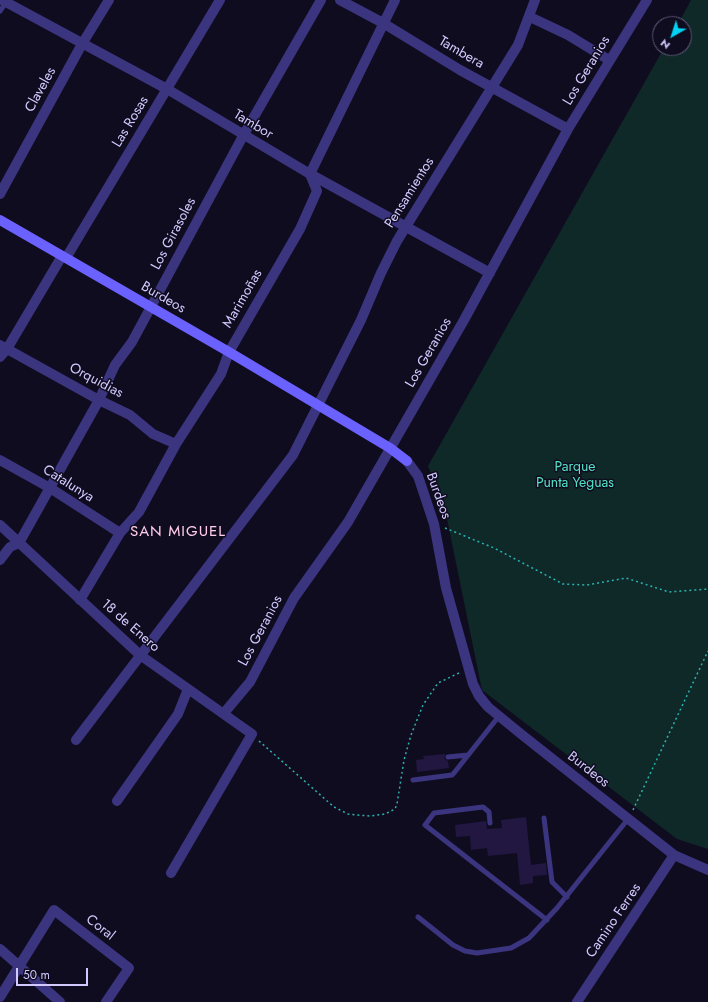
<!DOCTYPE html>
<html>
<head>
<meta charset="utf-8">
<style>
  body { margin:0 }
  #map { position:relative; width:708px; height:1002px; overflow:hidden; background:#100c1f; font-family:Jost,sans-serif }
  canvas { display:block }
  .north { position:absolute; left:652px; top:16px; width:40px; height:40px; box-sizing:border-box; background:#100c1f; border:1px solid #5e5879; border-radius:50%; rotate:219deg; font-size:11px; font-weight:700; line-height:16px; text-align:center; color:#d2caff }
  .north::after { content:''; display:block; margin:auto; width:14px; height:18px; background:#00d4f5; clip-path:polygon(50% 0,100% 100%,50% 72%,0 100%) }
  .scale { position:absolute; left:16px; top:968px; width:72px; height:18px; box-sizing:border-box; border:2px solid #d2caff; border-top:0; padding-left:5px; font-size:12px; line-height:14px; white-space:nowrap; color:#d2caff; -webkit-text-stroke:3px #100c1f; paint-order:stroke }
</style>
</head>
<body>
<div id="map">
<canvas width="708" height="1002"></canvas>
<div class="north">N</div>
<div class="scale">50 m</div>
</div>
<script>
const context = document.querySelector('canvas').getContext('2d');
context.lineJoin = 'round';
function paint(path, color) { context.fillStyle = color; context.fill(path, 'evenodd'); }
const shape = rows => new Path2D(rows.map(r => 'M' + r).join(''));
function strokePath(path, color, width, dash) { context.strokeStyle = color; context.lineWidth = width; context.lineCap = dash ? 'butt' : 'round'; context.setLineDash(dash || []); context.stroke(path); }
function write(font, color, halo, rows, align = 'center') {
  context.font = font + ' Jost,sans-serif'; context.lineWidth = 3; context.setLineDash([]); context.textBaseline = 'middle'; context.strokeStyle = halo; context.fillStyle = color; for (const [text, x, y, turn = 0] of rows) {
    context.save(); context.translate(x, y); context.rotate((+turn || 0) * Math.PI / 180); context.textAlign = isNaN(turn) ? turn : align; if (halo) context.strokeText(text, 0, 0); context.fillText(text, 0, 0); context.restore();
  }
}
const green = shape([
  [691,0,708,0,708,849,677,839,482,690,445,509,428,466,664,48,684,48,684,24,678,24]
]);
const building = shape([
  [446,754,444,758,448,761,449,768,417,772,416,760,424,759,423,756],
  [526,817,531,865,546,863,547,875,533,876,533,883,520,885,517,853,488,856,487,848,471,850,470,836,456,837,455,825,486,821,487,829,502,828,501,820]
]);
const path = shape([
  [445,528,494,548,563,584,587,585,626,578,669,592,708,589],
  [259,741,334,807,348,814,357,815,371,816,385,814,395,809,397,804,404,760,411,735,423,705,438,683,459,673],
  [633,810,708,651]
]);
const lane = shape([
  [0,11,7,1],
  [448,757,468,755],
  [413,780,452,775,454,773,499,716],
  [544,818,552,882,567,897],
  [490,823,489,812,483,807,434,813,425,825,547,920],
  [418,917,453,945,465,951,477,953,511,948,529,938,557,908,628,819]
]);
const street = shape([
  [2,0,167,89,310,174,490,273],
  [340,0,383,23,460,70,568,129],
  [530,17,568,35,609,60],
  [0,194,82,44,109,0],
  [66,258,220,0],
  [0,345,99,400,130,415,153,434,176,444],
  [0,357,7,349,62,256],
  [0,460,50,488,120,533],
  [407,461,418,476,434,524,446,588,473,684,479,696,488,707,521,734,674,855,708,870],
  [0,525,140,655,252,734,171,873],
  [0,560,10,547,19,543,99,400,115,365,132,342,243,136,321,0],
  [80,600,120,533,139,512,176,444,221,374,229,352,300,229,317,191,310,174,395,0],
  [224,713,250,682,294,598,348,522,464,320,568,129,647,0],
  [76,740,293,455,361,320,381,273,397,241,518,45,535,0],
  [117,801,178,714,188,689],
  [0,949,60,1002],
  [0,997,54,910,129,968,106,1002],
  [577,1002,674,855]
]);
const secondary = shape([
  [0,220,229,352,390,448,407,461]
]);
const streetNames = [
  ["Tambera",461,53,30],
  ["Los Geranios",587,71,-59],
  ["Claveles",41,90,-61],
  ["Las Rosas",131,122,-59],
  ["Tambor",253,125,31],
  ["Pensamientos",410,193,-58],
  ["Los Girasoles",174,234,-62],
  ["Burdeos",163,298,30],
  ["Marimoñas",243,299,-60],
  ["Los Geranios",429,353,-60],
  ["Orquidias",96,381,28],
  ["Catalunya",68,484,32],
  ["Burdeos",438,496,70],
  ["18 de Enero",130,626,41],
  ["Los Geranios",261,631,-62],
  ["Burdeos",588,770,38],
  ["Camino Ferres",614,921,-56],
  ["Coral",100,928,38]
];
const parkNames = [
  ["Parque",575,468],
  ["Punta Yeguas",575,484]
];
const neighbourhoodNames = [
  ["SAN MIGUEL",178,532]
];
paint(green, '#0f2929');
paint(building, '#211741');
strokePath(path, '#29b3b0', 1.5, [2, 3]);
strokePath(lane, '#3b3580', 5);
strokePath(street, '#3b3580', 10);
strokePath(secondary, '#6a61ff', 10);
write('14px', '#d2caff', '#100c1f', streetNames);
write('14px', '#53e2c3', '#100c1f', parkNames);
context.letterSpacing = '1px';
write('15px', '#ffcceb', '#100c1f', neighbourhoodNames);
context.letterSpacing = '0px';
</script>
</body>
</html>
